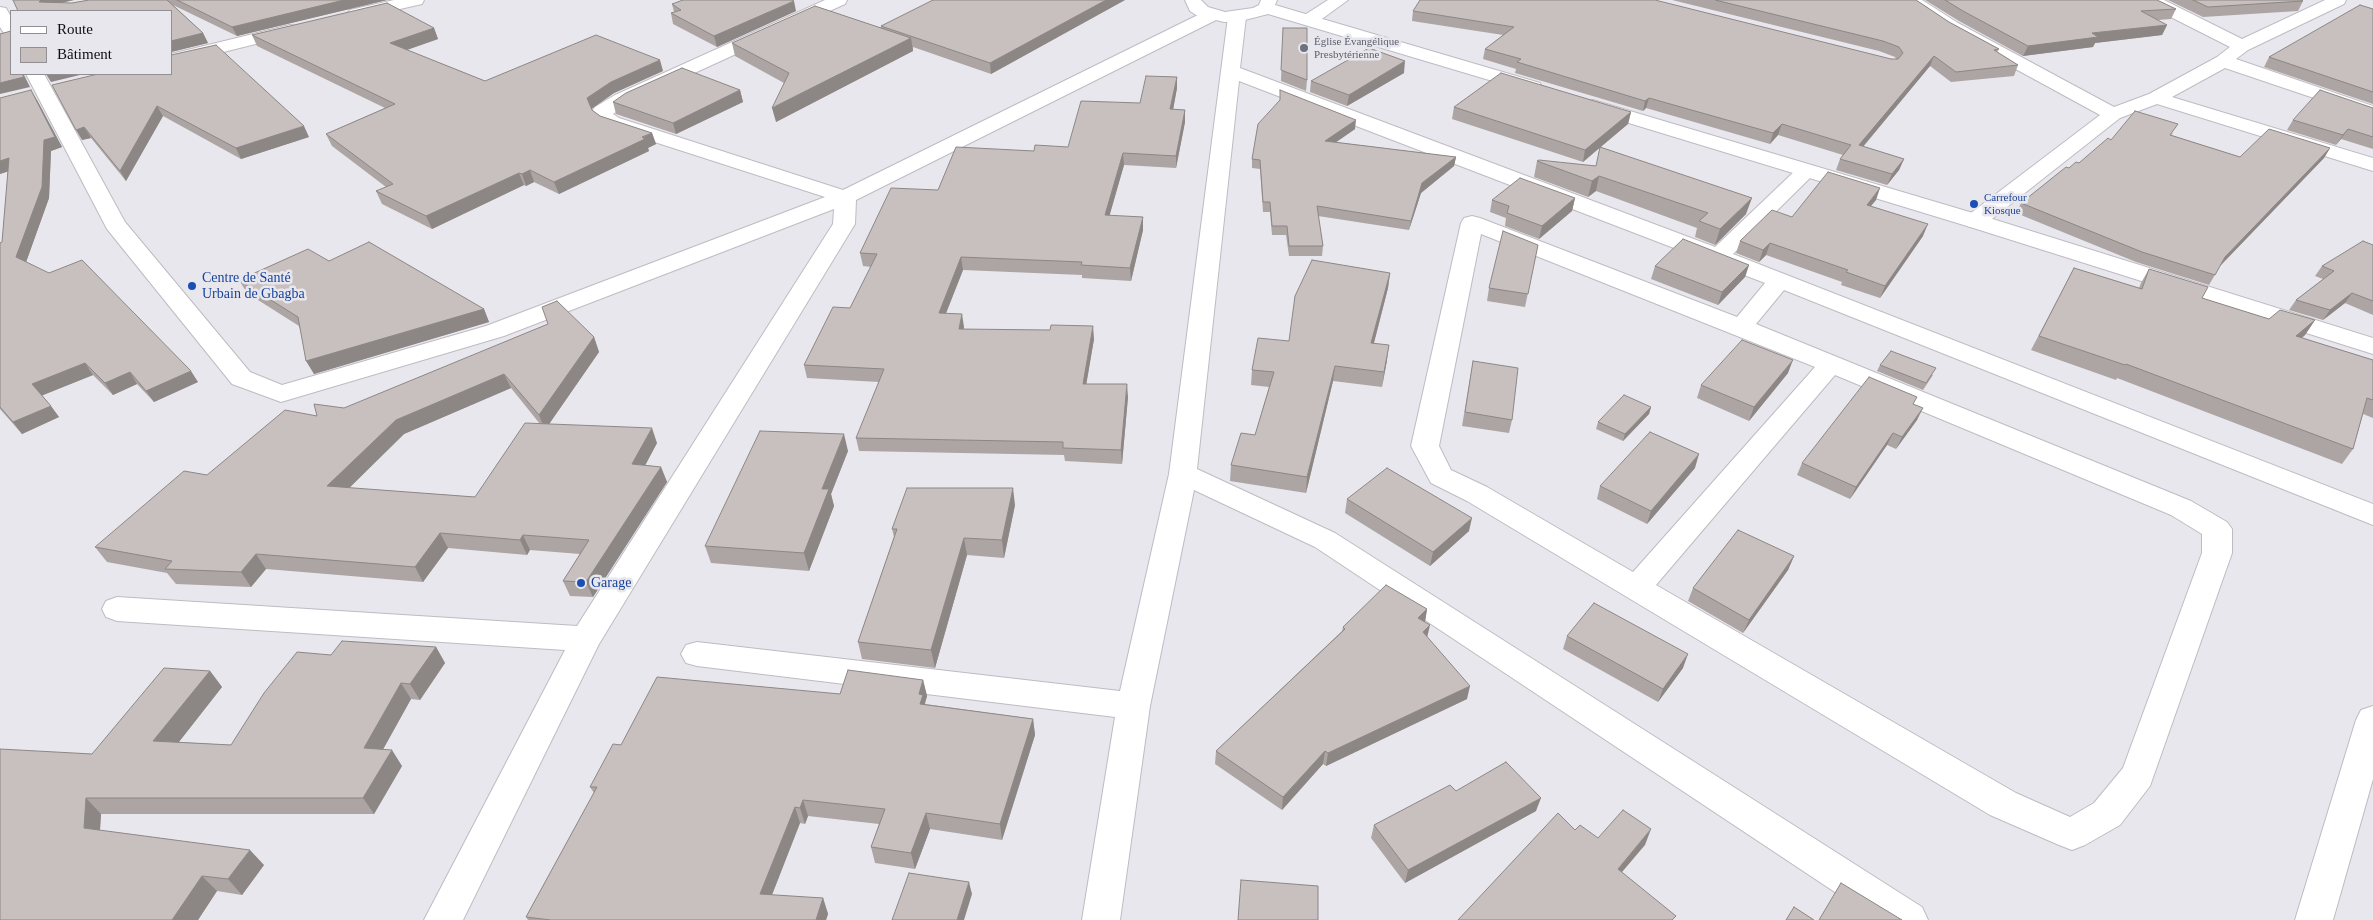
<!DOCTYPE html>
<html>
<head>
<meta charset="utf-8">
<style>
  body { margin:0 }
  #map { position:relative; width:2373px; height:920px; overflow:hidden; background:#e9e7ee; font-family:"Times New Roman",serif }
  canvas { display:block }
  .legend { position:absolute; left:10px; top:10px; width:162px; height:65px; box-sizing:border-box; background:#e9e7ee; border:1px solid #918f94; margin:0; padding:6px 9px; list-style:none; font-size:15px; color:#0d0c0e }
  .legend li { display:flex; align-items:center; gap:10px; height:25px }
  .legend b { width:25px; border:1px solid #918f94 }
</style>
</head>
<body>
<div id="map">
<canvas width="2373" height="920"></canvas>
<ul class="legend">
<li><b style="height:6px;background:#fff"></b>Route</li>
<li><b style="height:14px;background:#c8c0be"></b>Bâtiment</li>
</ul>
</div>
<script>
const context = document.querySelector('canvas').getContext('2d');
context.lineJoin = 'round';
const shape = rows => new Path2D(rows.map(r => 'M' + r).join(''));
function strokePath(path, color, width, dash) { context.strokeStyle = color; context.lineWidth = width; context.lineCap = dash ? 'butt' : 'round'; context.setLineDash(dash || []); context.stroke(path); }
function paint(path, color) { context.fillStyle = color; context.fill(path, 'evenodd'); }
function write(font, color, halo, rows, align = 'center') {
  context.font = font + ' "Times New Roman",serif'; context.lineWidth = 5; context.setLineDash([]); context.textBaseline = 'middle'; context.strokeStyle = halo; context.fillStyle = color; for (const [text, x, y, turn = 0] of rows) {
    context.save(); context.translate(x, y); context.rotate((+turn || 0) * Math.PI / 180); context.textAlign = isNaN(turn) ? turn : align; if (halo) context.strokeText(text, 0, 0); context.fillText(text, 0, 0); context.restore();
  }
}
const minor = shape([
  [394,0,424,0,422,4,356,19,350,18,347,14,350,10,394,0],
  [825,0,847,0,845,4,629,103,613,114,619,118,843,190,1206,11,1218,11,1221,15,1218,19,856,200,855,224,599,644,463,920,424,920,565,650,117,621,106,617,102,609,106,601,117,597,577,626,833,224,834,209,504,336,281,402,232,384,107,229,26,74,44,74,125,222,250,372,282,385,486,326,825,197,605,126,597,121,592,111,595,107,615,95,825,0],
  [1328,0,1348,0,1315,24,1303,24,1300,20,1303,16,1328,0],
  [1902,0,1922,0,1958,23,2114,107,2149,94,2217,57,2230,47,2145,4,2143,0,2164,0,2242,39,2325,0,2346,0,2344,4,2248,50,2236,59,2373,106,2373,118,2225,68,2172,97,2373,158,2373,171,2157,104,2120,118,1983,226,1975,228,1967,226,1964,221,1967,216,2100,115,1946,31,1902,0],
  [0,7,6,8,11,17,11,36,5,35,0,27,0,7],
  [1237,12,1243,13,1246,17,1240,68,1715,247,1799,167,1806,165,1813,167,1816,171,1813,175,1733,254,2373,504,2373,525,1784,290,1756,324,2191,501,2227,522,2232,529,2232,553,2150,786,2120,825,2085,845,2072,850,2059,845,1990,815,1467,501,1431,483,1411,446,1461,223,1464,218,1472,216,1480,218,1737,317,1765,283,1239,81,1197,469,1335,533,1922,907,1928,920,1877,920,1315,547,1194,490,1150,706,1120,920,1082,920,1115,717,697,666,686,663,681,654,686,645,697,642,1120,691,1169,474,1228,17,1231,13,1237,12],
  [1481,234,1815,367,1633,572,1487,487,1451,470,1439,446,1481,234],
  [1835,375,2171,515,2202,534,2202,553,2123,768,2094,803,2070,817,2016,793,1656,585,1835,375],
  [290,25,296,26,299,30,296,34,171,65,171,54,290,25],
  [2373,706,2373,779,2333,920,2295,920,2356,720,2361,710,2373,706]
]);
const tertiary = shape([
  [1185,0,1201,0,1208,7,1225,12,1253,8,1259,5,1261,0,1277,0,1275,5,1540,83,1542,87,1540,91,1533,93,1526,91,1268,14,1237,22,1224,22,1196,15,1190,11,1185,0],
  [1593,100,1983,216,2373,338,2373,354,1967,226,1586,110,1583,106,1586,102,1593,100]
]);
const wall = shape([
  [13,0,74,0,61,3,72,3,89,0,387,0,237,36,173,5,203,33,208,43,171,52,171,11],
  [1125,0,991,74,913,47,913,51,776,122,784,83,735,56,732,43,881,27,881,26],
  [1672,0,1916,0,1949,22,1999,49,1997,52,2018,65,2014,76,1951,82,1930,66,1863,147,1904,159,1899,170,1887,185,1836,170,1840,159,1843,155,1778,135,1770,144,1646,108,1643,111,1515,73,1516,69,1483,59,1485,49,1503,35,1412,21,1413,11,1891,59,1896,59,1895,57,1879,51],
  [1925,0,2157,0,2176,9,2171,19,2158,20,2167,25,2162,35,2095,43,2093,47,2023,56,1959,21],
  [2168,0,2301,0,2303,1,2298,11,2203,17],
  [672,4,796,11,717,47,673,24,671,13,674,12],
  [2373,9,2373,104,2264,67,2269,57],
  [434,28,438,39,407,50,485,81,663,71,614,93,591,109,600,116,652,133,656,144,648,148,649,151,559,194,534,182,526,186,524,185,432,229,382,204,376,191,386,187,332,146,326,134,385,108,257,46,252,35],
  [1283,28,1307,80,1306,91,1281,81],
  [1404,73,1347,106,1310,92,1311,81],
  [98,74,309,137,241,159,163,116,126,181,91,138,82,140],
  [1177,77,1177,88,1173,109,1185,110,1185,122,1176,168,1124,165,1109,216,1143,217,1143,230,1131,281,1082,278,1082,275,963,270,946,313,964,327,964,329,1094,339,1086,384,1128,397,1122,464,1065,461,1064,455,859,451,856,438,879,382,807,378,804,365,850,308,871,267,863,266,860,253,938,190,1034,151,1068,147,1140,103],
  [740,90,743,102,676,134,616,114,613,102],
  [0,98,37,100,62,147,51,151,49,198,26,262,198,382,154,402,137,384,113,395,93,375,42,395,59,417,22,434,0,409,0,243,2,242,8,171,0,174],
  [1280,100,1355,129,1336,142,1456,157,1454,166,1421,193,1409,230,1318,216,1323,246,1322,256,1289,256,1286,235,1272,235,1270,212,1263,212,1260,169,1252,168,1252,159],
  [1454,107,1631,112,1628,124,1600,147,1746,214,1715,245,1695,237,1697,228,1596,191,1588,197,1534,177,1537,161,1596,166,1600,147,1583,162,1452,119],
  [2373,108,2373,149,2341,139,2336,145,2287,130,2293,120],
  [2173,133,2171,135,2240,157,2330,148,2324,158,2220,266,2209,285,2136,262,2016,213,2021,203,2069,168,2079,163,2111,140],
  [1575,198,1572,211,1539,239,1505,226,1506,218,1490,212,1492,200],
  [1876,200,1870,206,1923,236,1880,298,1841,285,1842,282,1766,255,1759,262,1736,253,1740,241,1792,217],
  [1538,245,1525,307,1487,301,1489,288],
  [2373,245,2373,315,2345,303,2323,320,2289,310,2296,300,2323,279,2315,276,2322,266],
  [329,261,484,309,489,322,314,374,299,326,247,293,239,280],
  [1749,265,1745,277,1718,305,1651,279,1655,266],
  [2074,268,2139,288,2141,283,2149,269,2202,298,2269,319,2315,320,2305,335,2302,338,2373,360,2373,418,2363,414,2353,449,2342,464,2117,378,2116,380,2031,350],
  [1390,273,1388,288,1374,343,1387,360,1382,387,1333,381,1306,493,1230,481,1231,465,1255,435,1269,387,1251,385,1252,370,1289,341],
  [594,337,599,352,549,424,657,443,645,465,661,467,667,482,593,597,570,596,563,581,580,554,530,550,527,555,448,548,423,582,266,569,251,587,176,584,167,573,107,562,95,547,207,475,317,416],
  [511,388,540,424,475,497,349,488,404,434],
  [1473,361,1512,420,1509,433,1462,426],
  [1880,365,1933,375,1923,390,1877,371],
  [1788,373,1749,421,1697,398,1701,385],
  [1914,404,1917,420,1896,449,1887,445,1850,499,1797,475,1802,463],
  [1651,407,1649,414,1623,441,1596,429,1598,422],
  [848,451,831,494,834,506,809,571,711,563,705,546],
  [1695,468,1647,524,1597,499,1600,486],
  [1347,499,1469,531,1430,566,1345,513],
  [1015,505,1004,558,967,555,935,668,862,659,858,642,894,537,892,529],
  [1794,556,1788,570,1743,633,1688,601,1693,588],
  [1427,609,1425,622,1427,637,1467,699,1326,766,1323,764,1282,810,1215,764,1216,751,1342,631,1343,627],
  [1567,636,1683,668,1658,702,1563,649],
  [436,647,445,663,420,700,411,699,383,749,402,766,374,814,101,814,100,830,264,865,242,895,217,891,198,920,0,920,92,754,210,671,222,687,179,742,231,745,331,655],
  [923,680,927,696,925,703,925,704,1033,719,1035,735,1002,840,930,829,915,869,875,863,871,847,879,824,808,816,805,824,800,823,772,895,823,898,828,914,826,920,528,920,526,917,594,793,590,787,621,745,840,694],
  [1456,791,1536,811,1405,883,1371,838,1374,825]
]);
const shadedWall = shape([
  [41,0,74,0,50,5,39,2],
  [344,0,387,0,237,36,232,27],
  [1106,0,1125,0,991,74,990,63],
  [794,1,796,11,717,47,714,36],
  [2167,25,2162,35,2095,43,2093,47,2023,56,2028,46,2092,33],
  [434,28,438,39,395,54,390,43],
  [203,33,208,43,171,52,171,41],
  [911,38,913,51,776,122,772,108],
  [1934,56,1930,66,1855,156,1859,145],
  [660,60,663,71,614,93,590,110,587,98,611,82],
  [1405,61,1404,73,1347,106,1349,95],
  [22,74,25,74,24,75,30,87,0,94,0,83],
  [46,74,84,74,51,82],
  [1177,77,1177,88,1171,121,1170,109],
  [31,90,37,100,62,147,51,151,49,198,24,268,16,257],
  [740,90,743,102,676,134,673,123],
  [1649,98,1646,108,1643,111,1645,101],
  [157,106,163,116,126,181,120,171],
  [1185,110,1185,122,1176,168,1176,156],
  [1631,112,1628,124,1583,162,1585,150],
  [1356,120,1355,129,1325,150,1325,141],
  [1782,124,1778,135,1770,144,1773,133],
  [304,126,309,137,241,159,236,148],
  [84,127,91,138,82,140,76,130],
  [2348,129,2341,139,2336,145,2343,135],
  [652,133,656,144,648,148,649,151,559,194,554,182],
  [2330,148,2324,158,2219,267,2225,257],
  [1123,153,1124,165,1106,228,1105,215],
  [1456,157,1454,166,1421,193,1409,230,1411,221,1422,183],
  [9,158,16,169,0,174,0,161],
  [1904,159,1899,170,1887,185,1892,174],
  [530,170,534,182,526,186,522,174],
  [519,173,524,185,432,229,426,216],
  [1599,176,1596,191,1588,197,1592,181],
  [1880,188,1876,200,1862,217,1867,205],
  [1575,198,1572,211,1539,239,1542,226],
  [1752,198,1746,214,1715,245,1720,229],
  [1143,217,1143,230,1131,281,1130,268],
  [1928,224,1923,236,1880,298,1885,286],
  [1770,243,1766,255,1759,262,1763,250],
  [961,257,963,270,941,326,939,313],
  [1749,265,1745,277,1718,305,1722,292],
  [1390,273,1388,288,1370,358,1371,343],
  [2352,293,2345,303,2323,320,2330,310],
  [484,309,489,322,314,374,306,361],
  [962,314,964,327,960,342,959,329],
  [2315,320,2305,335,2286,350,2296,336],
  [1093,326,1094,339,1084,398,1083,384],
  [594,337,599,352,545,430,539,415],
  [1389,345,1387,360,1382,387,1384,372],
  [1793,360,1788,373,1749,421,1754,407],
  [85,363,93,375,41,396,32,384],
  [1335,366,1333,381,1306,493,1307,477],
  [191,371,198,382,154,402,146,391],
  [130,372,137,384,113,395,105,383],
  [504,374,511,388,404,434,336,501,327,486,396,420],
  [1127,384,1128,397,1122,464,1121,450],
  [51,406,59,417,22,434,13,422],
  [1651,407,1649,414,1623,441,1625,434],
  [1923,408,1917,420,1896,449,1902,437],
  [652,428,657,443,638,479,632,464],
  [1893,433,1887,445,1850,499,1856,487],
  [844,434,848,451,831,494,834,506,809,571,804,553,822,489],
  [1699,454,1695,468,1647,524,1651,511],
  [661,467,667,482,593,597,586,582],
  [1013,488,1015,505,1004,558,1002,540],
  [1472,518,1469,531,1430,566,1433,552],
  [440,533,448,548,423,582,415,567],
  [523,535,530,550,527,555,520,540],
  [964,538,967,555,935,668,931,650],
  [256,554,266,569,251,587,241,572],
  [1794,556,1788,570,1743,633,1749,620],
  [1427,609,1425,622,1418,618],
  [1430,625,1427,638,1423,632],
  [436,647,445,663,420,700,410,684],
  [1688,654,1683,668,1658,702,1663,689],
  [210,671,222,687,167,757,153,741],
  [923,680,927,696,925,703,927,711,920,704,919,694],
  [401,683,411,699,375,764,364,748],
  [1470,686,1467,699,1326,766,1328,753],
  [1033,719,1035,735,1002,840,1000,824],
  [392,750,402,766,374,814,363,798],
  [1325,751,1323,764,1282,810,1283,797],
  [86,798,101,814,99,844,84,828],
  [1541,798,1536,811,1405,883,1408,870],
  [803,800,808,816,805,824,800,808],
  [795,807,800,823,766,910,760,894],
  [926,813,930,829,915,869,911,853],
  [1651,829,1645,845,1611,885,1618,869],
  [250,850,264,865,242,895,228,879],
  [202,876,217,891,198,920,172,920],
  [969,882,972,894,964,920,957,920],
  [823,898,828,914,826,920,816,920]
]);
const building = shape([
  [13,0,41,0,39,2,72,3,89,0,167,0,203,33,171,41,171,11,18,11,13,0],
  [177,0,344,0,232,27,177,0],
  [683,0,792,0,794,1,714,36,671,13,681,10,672,4,683,0],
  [933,0,1106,0,990,63,881,26,933,0],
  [1420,0,1655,0,1891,59,1898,59,1903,53,1899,47,1883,41,1715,0,1916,0,1949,22,1999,49,1994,50,2018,65,1956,72,1934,56,1859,145,1904,159,1892,174,1840,159,1851,145,1782,124,1773,133,1649,98,1645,101,1517,62,1521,59,1485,49,1514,27,1413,11,1420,0],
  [1945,0,2157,0,2176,9,2141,11,2167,25,2092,33,2098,37,2028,46,1963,11,1945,0],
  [2193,0,2301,0,2303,1,2208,7,2193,0],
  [387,3,434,28,390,43,485,81,596,35,660,60,611,82,587,98,592,110,600,116,652,133,642,137,645,139,554,182,530,170,522,174,519,173,426,216,376,191,393,184,326,134,395,104,252,35,387,3],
  [2360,5,2373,9,2373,92,2269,57,2360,5],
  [815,6,911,38,772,108,789,73,732,43,815,6],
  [1283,28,1307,28,1307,80,1281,70,1283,28],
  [11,31,11,74,22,74,24,77,0,83,0,34,11,31],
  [216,45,304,126,236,148,157,106,120,171,84,127,76,130,52,85,98,74,171,74,171,55,216,45],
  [1369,48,1405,61,1349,95,1311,81,1369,48],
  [682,68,740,90,673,123,613,102,626,93,682,68],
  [1501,73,1631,112,1585,150,1454,107,1501,73],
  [1146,76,1177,77,1170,109,1185,110,1176,156,1123,153,1105,215,1143,217,1130,268,1081,265,1082,262,961,257,939,313,962,314,959,329,1050,330,1051,325,1093,326,1083,384,1127,384,1121,450,1063,448,1063,442,856,438,884,369,804,365,833,307,850,308,877,254,860,253,891,188,938,190,956,147,1034,151,1035,145,1068,147,1081,101,1140,103,1146,76],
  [31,90,55,137,44,140,42,187,16,257,49,273,82,260,191,371,146,391,130,372,105,383,85,363,32,384,51,406,13,422,0,407,0,243,2,242,9,158,0,161,0,98,31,90],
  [1280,90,1356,120,1325,141,1456,157,1422,183,1411,221,1317,206,1323,246,1289,246,1287,226,1272,226,1270,202,1263,202,1260,160,1252,159,1258,124,1280,100,1280,90],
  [2320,90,2373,108,2373,137,2348,129,2343,135,2293,120,2320,90],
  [2135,111,2178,124,2170,135,2240,157,2269,129,2330,148,2225,257,2215,275,2142,252,2021,203,2066,167,2069,168,2076,162,2079,163,2108,138,2111,140,2135,111],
  [1600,147,1752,198,1720,229,1699,221,1708,213,1599,176,1592,181,1537,161,1539,160,1596,166,1600,147],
  [1828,172,1880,188,1867,205,1928,224,1885,286,1846,272,1848,270,1770,243,1763,250,1740,241,1772,210,1792,217,1828,172],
  [1520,178,1575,198,1542,226,1507,213,1509,206,1492,200,1520,178],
  [1503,231,1538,245,1528,294,1489,288,1503,231],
  [1683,239,1749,265,1722,292,1655,266,1683,239],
  [2363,241,2373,245,2373,301,2352,293,2330,310,2296,300,2334,271,2322,266,2363,241],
  [369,242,484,309,306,361,298,317,239,280,308,249,329,261,369,242],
  [1312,260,1390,273,1371,343,1389,345,1384,372,1335,366,1307,477,1231,465,1241,433,1255,435,1274,372,1252,370,1258,338,1289,341,1295,296,1312,260],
  [2074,268,2142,289,2149,269,2208,287,2202,298,2269,319,2280,310,2315,320,2296,336,2373,360,2373,400,2367,398,2353,449,2126,364,2125,365,2039,336,2074,268],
  [557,301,594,337,539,415,504,374,396,420,327,486,475,497,525,423,652,428,632,464,661,467,586,582,563,581,589,540,523,535,520,540,440,533,415,567,256,554,241,572,165,569,172,561,95,547,184,471,207,475,285,410,317,416,314,404,344,408,548,324,542,307,557,301],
  [1742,340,1793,360,1754,407,1701,385,1742,340],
  [1891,351,1936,368,1926,383,1880,365,1891,351],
  [1473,361,1518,368,1512,420,1465,412,1473,361],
  [1869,377,1917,397,1913,404,1923,408,1902,437,1893,433,1856,487,1802,463,1869,377],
  [1624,395,1651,407,1625,434,1598,422,1624,395],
  [760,431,844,434,822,489,829,489,804,553,705,546,760,431],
  [1650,432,1699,454,1651,511,1600,486,1650,432],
  [1387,468,1472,518,1433,552,1347,499,1387,468],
  [907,488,1013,488,1002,540,964,538,931,650,858,642,897,529,892,529,907,488],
  [1738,530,1794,556,1749,620,1693,588,1738,530],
  [1386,585,1427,609,1418,618,1430,625,1423,632,1470,686,1328,753,1325,751,1283,797,1216,751,1345,629,1343,627,1386,585],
  [1594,603,1688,654,1663,689,1567,636,1594,603],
  [342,641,436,647,410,684,401,683,364,748,392,750,363,798,86,798,84,828,250,850,228,879,202,876,172,920,0,920,0,749,92,754,164,668,210,671,153,741,231,745,264,693,297,652,331,655,342,641],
  [848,670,923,680,919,694,923,695,920,704,1033,719,1000,824,926,813,911,853,871,847,885,809,803,800,800,808,795,807,760,894,823,898,816,920,551,920,526,917,597,787,590,787,613,744,621,745,657,677,840,694,848,670],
  [1506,762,1541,798,1408,870,1374,825,1450,785,1456,791,1506,762],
  [1623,810,1651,829,1618,869,1676,916,1672,920,1458,920,1558,813,1575,830,1580,825,1598,838,1623,810],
  [909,873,969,882,957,920,892,920,909,873],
  [1241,880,1318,886,1318,920,1238,920,1241,880],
  [1841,883,1902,920,1819,920,1841,883],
  [1794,907,1814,920,1786,920,1794,907]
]);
const markers = [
  [1304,48,5,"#6b7280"],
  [1974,204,5,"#1a4fb4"],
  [192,286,5,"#1a4fb4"],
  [581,583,5,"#1a4fb4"]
];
const farWorshipnames = [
  ["Église Évangélique",1314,42],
  ["Presbytérienne",1314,55]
];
const farTransitnames = [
  ["Carrefour",1984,198],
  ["Kiosque",1984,211]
];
const transitNames = [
  ["Centre de Santé",202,278],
  ["Urbain de Gbagba",202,294],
  ["Garage",591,583]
];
strokePath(minor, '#bebbc2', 2);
strokePath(tertiary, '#bebbc2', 2);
paint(minor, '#fff');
paint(tertiary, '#fff');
paint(wall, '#aca5a3');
paint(shadedWall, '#8c8685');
paint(building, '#c8c0be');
strokePath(building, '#8c8685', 1);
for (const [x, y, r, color] of markers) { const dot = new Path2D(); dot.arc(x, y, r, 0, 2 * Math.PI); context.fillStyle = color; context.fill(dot); strokePath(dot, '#e9e7ee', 2); }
write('11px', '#5b616d', '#e9e7ee', farWorshipnames, 'left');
write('11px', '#164399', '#e9e7ee', farTransitnames, 'left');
write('14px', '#164399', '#e9e7ee', transitNames, 'left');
</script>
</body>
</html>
